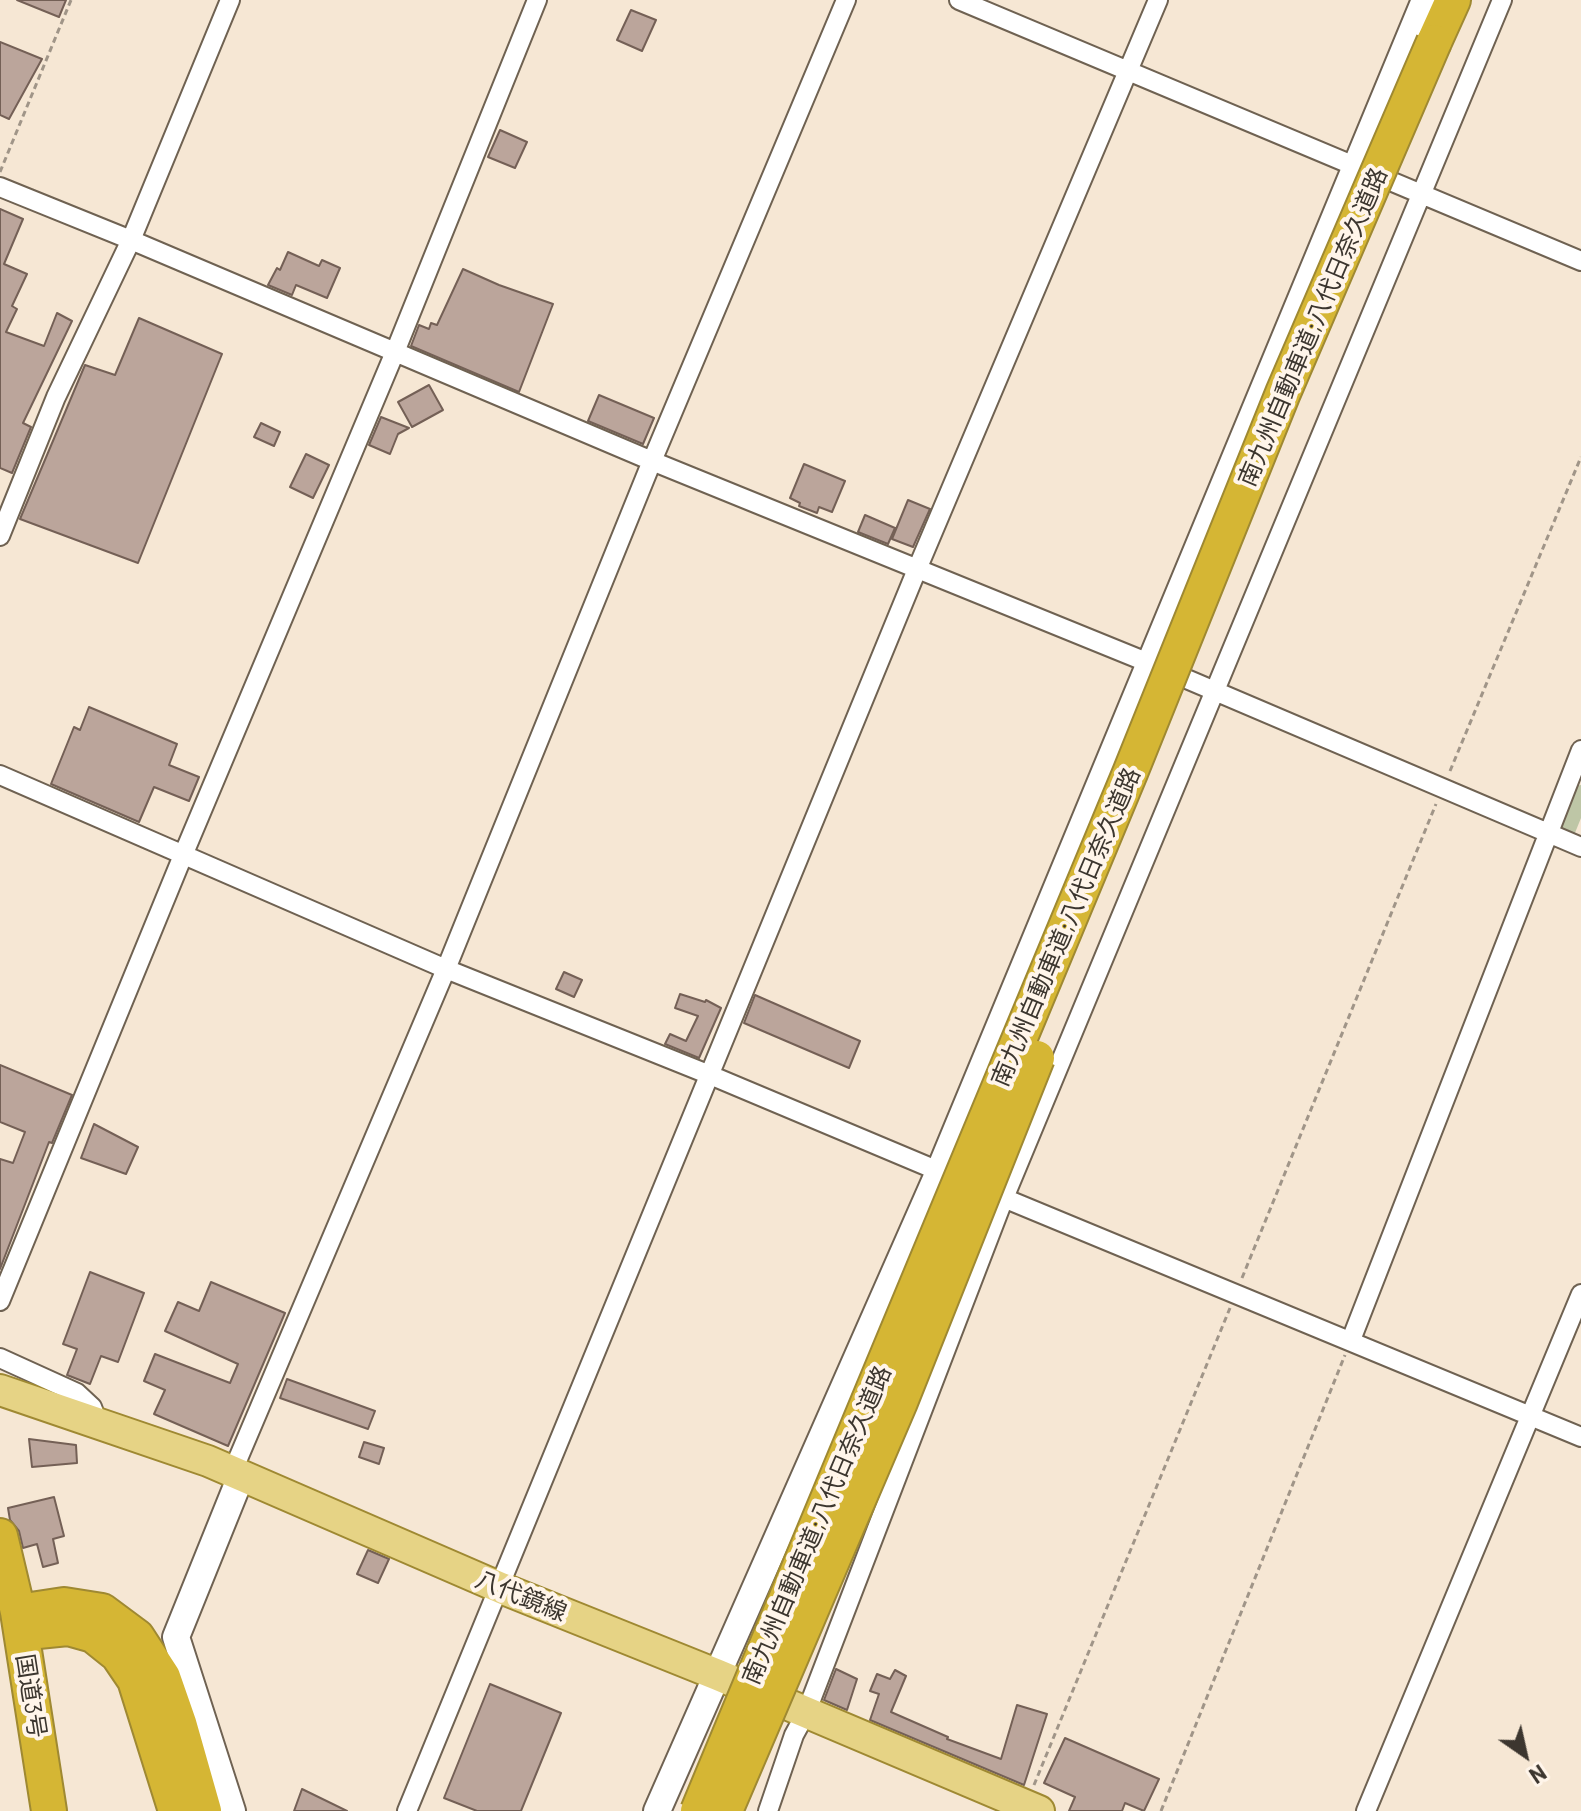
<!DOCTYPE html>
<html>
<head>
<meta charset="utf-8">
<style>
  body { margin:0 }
  #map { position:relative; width:1581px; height:1811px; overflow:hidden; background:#f6e7d4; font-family:Barlow,sans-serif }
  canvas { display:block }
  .north { position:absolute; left:1485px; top:1715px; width:80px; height:80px; -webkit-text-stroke:6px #fff5ea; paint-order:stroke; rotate:146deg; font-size:22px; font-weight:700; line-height:32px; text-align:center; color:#3c362f }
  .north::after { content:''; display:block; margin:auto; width:28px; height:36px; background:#3c362f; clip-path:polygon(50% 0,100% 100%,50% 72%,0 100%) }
</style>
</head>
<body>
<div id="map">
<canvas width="1581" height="1811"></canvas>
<div class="north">N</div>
</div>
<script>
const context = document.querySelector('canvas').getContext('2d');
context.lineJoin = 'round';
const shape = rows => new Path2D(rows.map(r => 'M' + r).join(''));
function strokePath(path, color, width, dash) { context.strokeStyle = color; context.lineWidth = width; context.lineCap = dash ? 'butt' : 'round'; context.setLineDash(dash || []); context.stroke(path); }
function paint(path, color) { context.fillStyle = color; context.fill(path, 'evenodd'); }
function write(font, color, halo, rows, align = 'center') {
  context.font = font + ' Barlow,"Noto Sans JP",sans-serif'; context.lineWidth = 8; context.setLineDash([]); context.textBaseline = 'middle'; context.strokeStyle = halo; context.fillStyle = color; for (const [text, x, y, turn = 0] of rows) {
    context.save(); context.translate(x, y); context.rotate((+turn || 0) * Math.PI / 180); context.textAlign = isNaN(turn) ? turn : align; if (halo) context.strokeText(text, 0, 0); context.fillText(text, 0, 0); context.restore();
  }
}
const canal = shape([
  [1566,831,1581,794]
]);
const building = shape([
  [17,0,66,0,59,17,17,0],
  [631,10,656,20,642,51,617,40,631,10],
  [0,42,42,59,9,119,0,115,0,42],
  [500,130,527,142,515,168,488,157,500,130],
  [0,209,23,219,4,264,27,274,12,306,17,309,6,332,44,346,57,313,72,321,23,423,31,427,12,473,0,468,0,209],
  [288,252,319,266,322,260,340,268,327,298,296,285,292,295,268,285,277,268,280,270,288,252],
  [463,269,499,285,553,304,519,392,411,346,419,325,429,329,431,323,437,325,463,269],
  [139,318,222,354,138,563,20,519,85,365,115,375,139,318],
  [429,385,443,410,412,427,398,402,429,385],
  [599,395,654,418,643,444,588,421,599,395],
  [381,417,409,428,398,434,390,454,369,445,381,417],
  [261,423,280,432,274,446,254,437,261,423],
  [306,454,329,465,313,498,290,487,306,454],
  [804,464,845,481,832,512,819,507,817,513,799,506,800,503,790,498,804,464],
  [908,500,930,509,913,547,892,539,908,500],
  [865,515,895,528,888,544,858,532,865,515],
  [89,707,177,744,169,765,199,777,189,801,154,787,139,822,51,784,74,727,80,730,89,707],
  [564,972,582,980,574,997,556,989,564,972],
  [680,994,705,1002,706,1000,721,1008,699,1058,665,1044,670,1034,686,1041,698,1016,675,1008,680,994],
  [755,995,860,1041,849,1068,744,1023,755,995],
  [0,1065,72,1095,52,1143,49,1142,0,1269,0,1159,13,1163,25,1132,0,1122,0,1065],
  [94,1124,138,1147,126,1174,81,1158,94,1124],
  [90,1272,144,1293,118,1362,101,1356,90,1384,67,1375,77,1349,63,1344,90,1272],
  [211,1282,285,1313,228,1446,154,1414,165,1390,144,1381,155,1354,230,1383,238,1364,165,1331,178,1302,199,1311,211,1282],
  [287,1379,375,1411,368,1429,280,1398,287,1379],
  [29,1439,76,1445,77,1463,32,1467,29,1439],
  [364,1442,384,1448,379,1464,359,1457,364,1442],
  [54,1497,64,1536,53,1539,58,1563,43,1567,37,1544,23,1548,19,1531,10,1520,8,1508,54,1497],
  [368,1550,389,1559,378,1583,357,1574,368,1550],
  [836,1669,857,1679,847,1710,824,1700,836,1669],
  [895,1670,906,1676,891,1712,948,1737,947,1739,1001,1759,1017,1705,1047,1714,1024,1785,870,1720,879,1694,870,1691,877,1674,890,1679,895,1670],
  [490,1684,561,1713,521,1811,477,1811,444,1798,490,1684],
  [1065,1738,1159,1779,1144,1811,1125,1803,1122,1811,1069,1811,1075,1797,1044,1783,1065,1738],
  [302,1789,347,1811,294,1811,302,1789]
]);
const path = shape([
  [0,172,71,0],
  [1450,771,1581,457],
  [1242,1278,1436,804],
  [1034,1785,1230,1308],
  [1161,1811,1345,1355]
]);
const street = shape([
  [959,0,1581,261],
  [0,187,131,240,230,0],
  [0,536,56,397,131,240,652,461,1149,663,1581,847],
  [0,775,446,969,710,1075,948,1175],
  [994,1194,1581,1437],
  [0,1301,184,853,395,352,537,0],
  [1351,1340,1581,750],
  [0,1358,77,1393,92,1407,98,1423],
  [241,1476,237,1461,446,969,652,461,846,0],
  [407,1811,918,567,1158,0],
  [768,1811,794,1735,806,1713,1004,1198,1502,0],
  [1366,1811,1581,1294]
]);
const secondary = shape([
  [232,1811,176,1637,241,1476],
  [657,1811,939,1172,1425,0]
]);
const primary = shape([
  [0,1390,208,1461,501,1588,718,1675,1039,1811]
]);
const highway = shape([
  [1434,42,1453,0],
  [0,1536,18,1612,49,1811],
  [18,1612,64,1605,102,1611,137,1637,163,1677,179,1723,204,1811],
  [38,1631,68,1628,93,1635,118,1655,135,1680,176,1811]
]);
const highwayBridge = shape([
  [698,1811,1130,773,1283,393,1434,42],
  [725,1811,900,1402,1037,1058]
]);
const streetNames = [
  ["南九州自動車道;八代日奈久道路",1313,327,-67],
  ["南九州自動車道;八代日奈久道路",1066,927,-67],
  ["南九州自動車道;八代日奈久道路",817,1525,-67],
  ["八代鏡線",521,1596,22],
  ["国道3号",31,1696,81]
];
strokePath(canal, '#bec6a6', 18);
paint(building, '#bba59b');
strokePath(building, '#746056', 2);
strokePath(street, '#6f6252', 22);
strokePath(secondary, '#6f6252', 30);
strokePath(primary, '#9f8932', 34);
strokePath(highway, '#9f8932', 38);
strokePath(path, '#a09588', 3, [6, 4]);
strokePath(street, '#fff', 18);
strokePath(secondary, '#fff', 26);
strokePath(primary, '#e6d385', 30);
strokePath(highway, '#d5b634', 34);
strokePath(highwayBridge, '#9f8932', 38, []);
strokePath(highwayBridge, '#d5b634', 34);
write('24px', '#3c362f', '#fff5ea', streetNames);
</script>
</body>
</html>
